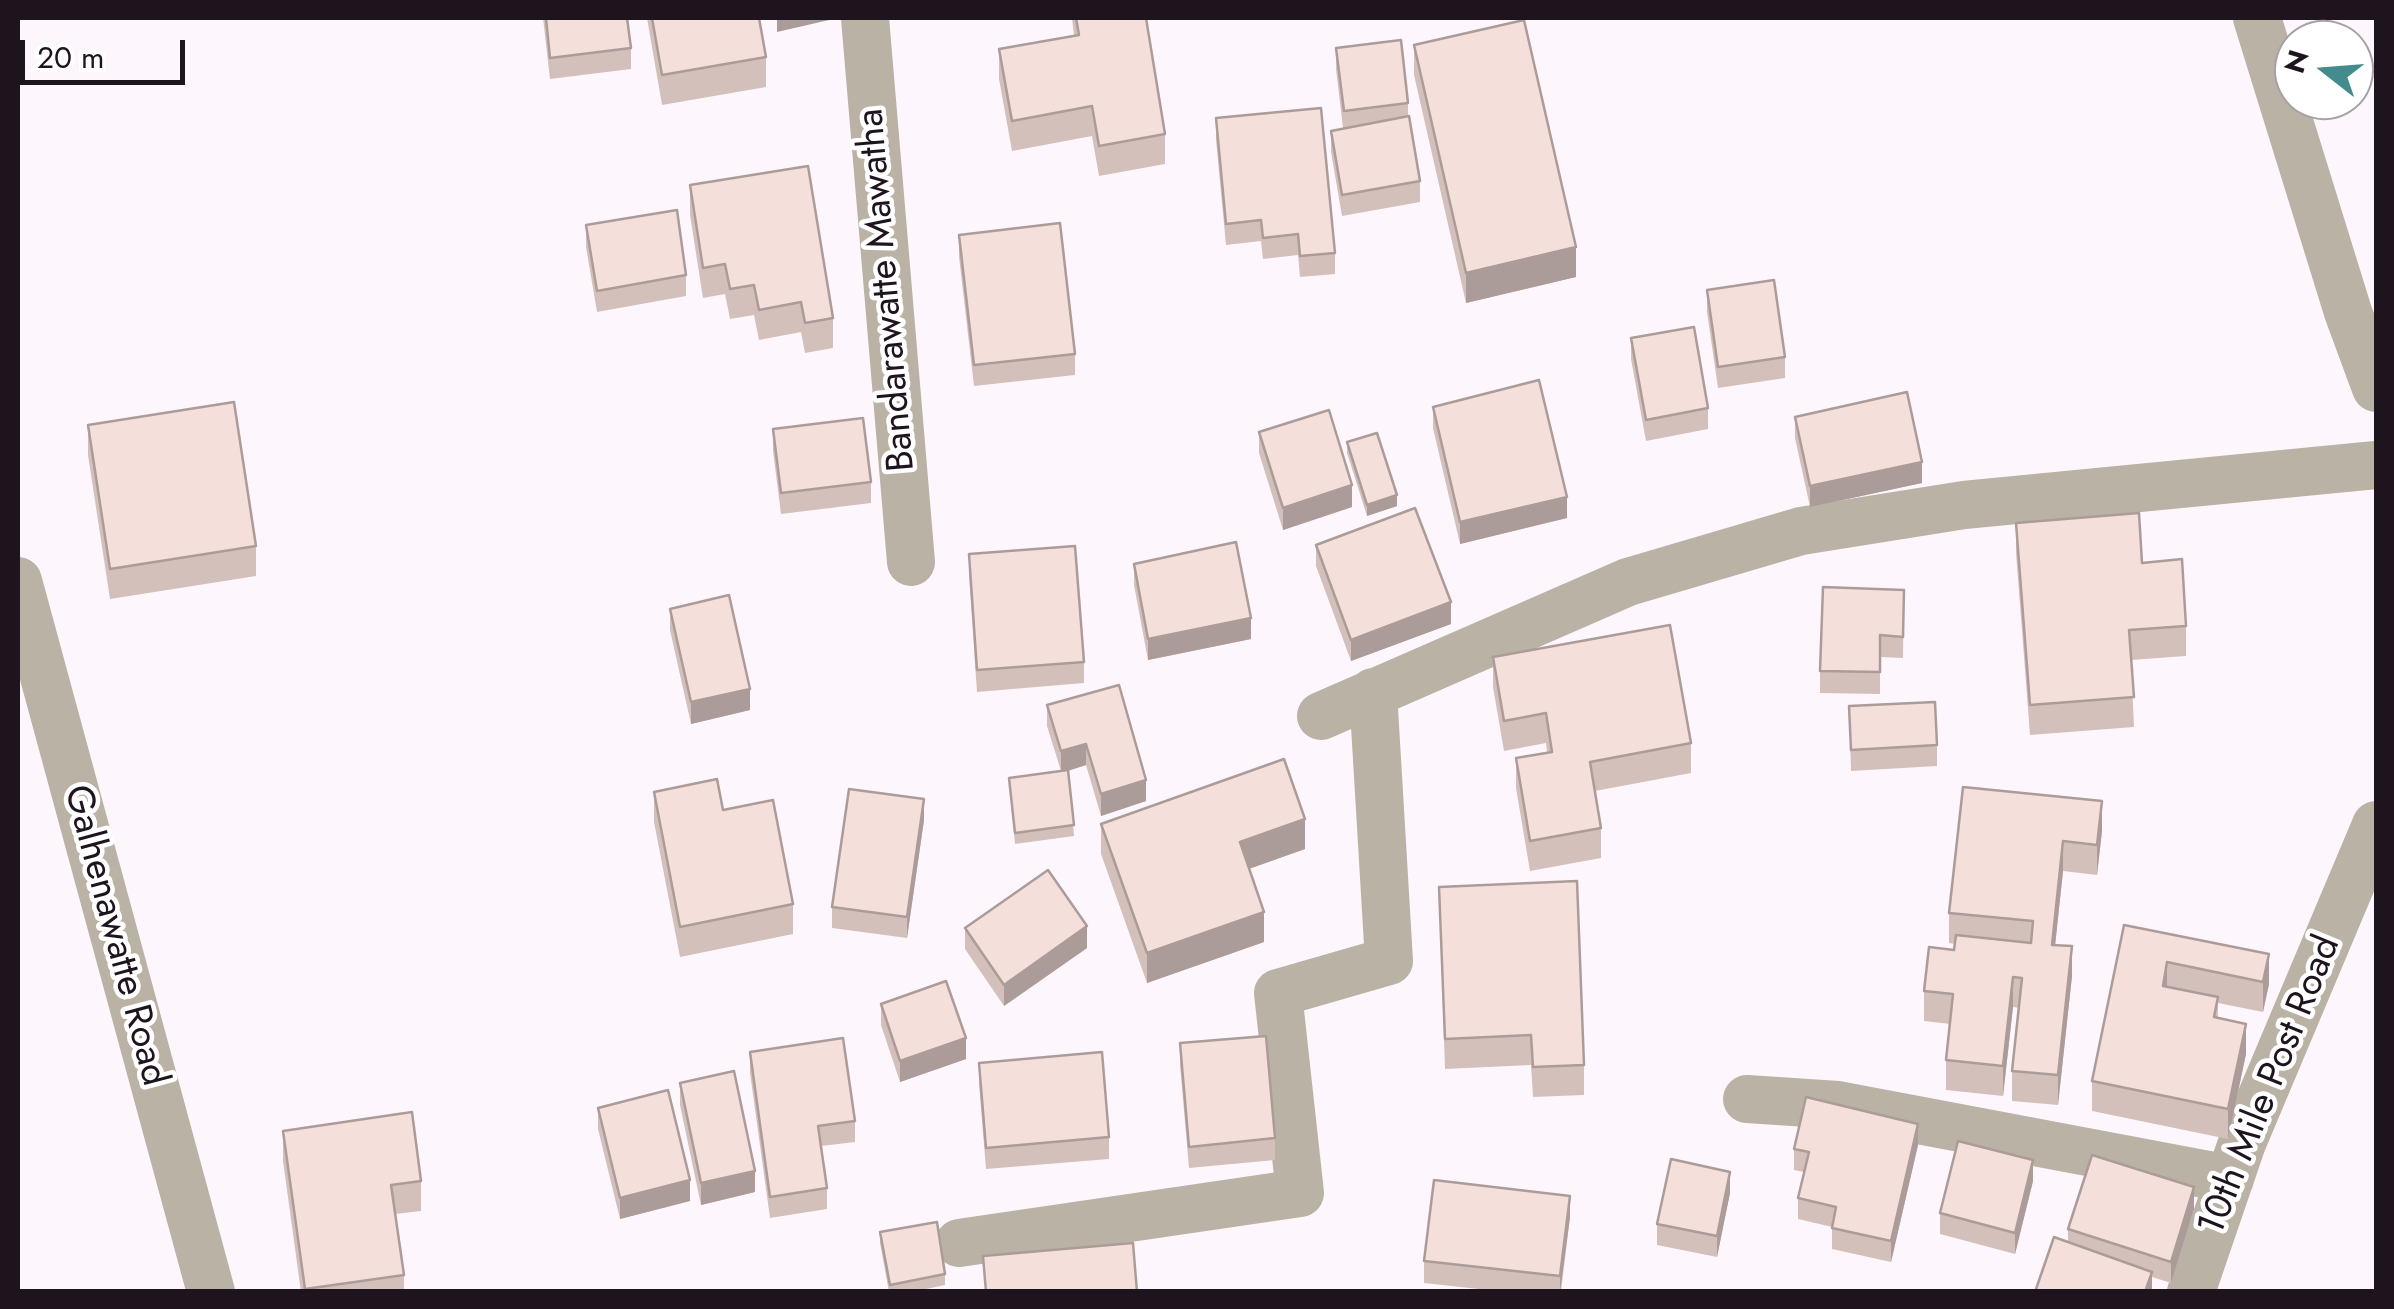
<!DOCTYPE html>
<html>
<head>
<meta charset="utf-8">
<style>
  body { margin:0 }
  #map { position:relative; width:2394px; height:1309px; overflow:hidden; background:#fdf7fd; font-family:Jost,sans-serif }
  canvas { display:block }
  .frame { position:absolute; inset:0; border:20px solid #1e141e; pointer-events:none }
  .north { position:absolute; left:2274px; top:20px; width:100px; height:100px; box-sizing:border-box; background:#fff; border:2px solid #a5a1a5; border-radius:50%; rotate:287deg; font-size:28px; font-weight:700; line-height:40px; text-align:center; color:#1e141e }
  .north::after { content:''; display:block; margin:auto; width:35px; height:45px; background:#438b8d; clip-path:polygon(50% 0,100% 100%,50% 72%,0 100%) }
  .scale { position:absolute; left:20px; top:40px; width:165px; height:45px; box-sizing:border-box; border:5px solid #1e141e; border-top:0; padding-left:12px; font-size:30px; line-height:35px; white-space:nowrap; color:#1e141e; -webkit-text-stroke:8px #fff; paint-order:stroke }
</style>
</head>
<body>
<div id="map">
<canvas width="2394" height="1309"></canvas>
<div class="frame"></div>
<div class="north">N</div>
<div class="scale">20 m</div>
</div>
<script>
const context = document.querySelector('canvas').getContext('2d');
context.lineJoin = 'round';
const shape = rows => new Path2D(rows.map(r => 'M' + r).join(''));
function strokePath(path, color, width, dash) { context.strokeStyle = color; context.lineWidth = width; context.lineCap = dash ? 'butt' : 'round'; context.setLineDash(dash || []); context.stroke(path); }
function paint(path, color) { context.fillStyle = color; context.fill(path, 'evenodd'); }
function write(font, color, halo, rows, align = 'center') {
  context.font = font + ' Jost,sans-serif'; context.lineWidth = 9; context.setLineDash([]); context.textBaseline = 'middle'; context.strokeStyle = halo; context.fillStyle = color; for (const [text, x, y, turn = 0] of rows) {
    context.save(); context.translate(x, y); context.rotate((+turn || 0) * Math.PI / 180); context.textAlign = isNaN(turn) ? turn : align; if (halo) context.strokeText(text, 0, 0); context.fillText(text, 0, 0); context.restore();
  }
}
const street = shape([
  [865,18,911,562],
  [2257,18,2348,312,2376,388],
  [18,581,211,1292],
  [1321,716,1628,582,1801,531,1964,505,2376,465],
  [1747,1099,1838,1105,2230,1179],
  [959,1243,1300,1193,1278,993,1389,961,1373,692],
  [2191,1292,2242,1143,2376,825]
]);
const wall = shape([
  [543,18,627,18,631,48,631,69,550,79],
  [647,18,759,18,766,57,766,87,662,105],
  [1072,18,1146,18,1165,134,1165,164,1099,176,1092,136,1012,151,999,79,999,49,1074,36],
  [1414,45,1576,277,1466,303,1414,75],
  [1336,48,1408,103,1408,116,1420,181,1420,202,1342,216,1331,152,1331,131,1343,128,1336,69],
  [1216,118,1335,253,1335,274,1300,277,1298,255,1263,259,1261,241,1226,245,1216,140],
  [690,185,833,318,833,348,805,353,801,332,759,340,754,315,730,319,725,294,703,298,690,215],
  [586,225,686,275,686,296,597,312,586,247],
  [959,235,1075,354,1075,375,974,386,959,257],
  [1707,290,1785,357,1785,378,1718,388,1707,312],
  [1631,338,1708,408,1708,429,1646,441,1631,359],
  [1433,407,1567,518,1460,544,1433,428],
  [1795,417,1922,483,1810,507,1795,438],
  [88,425,256,546,256,576,110,599,88,455],
  [773,429,871,482,871,503,781,514,773,451],
  [1259,432,1352,507,1283,530,1259,453],
  [1347,442,1397,506,1367,516,1347,453],
  [2016,523,2142,563,2186,626,2186,656,2131,660,2134,727,2030,735,2016,553],
  [1316,545,1451,624,1351,661,1316,566],
  [969,554,1084,662,1084,683,977,692,969,575],
  [1134,564,1251,639,1148,660,1134,585],
  [1904,590,1903,658,1880,657,1880,694,1820,693,1820,671],
  [670,609,750,710,691,724,670,630],
  [1493,657,1691,743,1691,773,1595,791,1601,828,1601,858,1530,871,1516,788,1516,758,1547,752,1546,743,1504,751,1493,687],
  [1047,705,1146,801,1101,816,1086,765,1068,771,1074,836,1015,844,1009,778,1061,771,1047,726],
  [1849,706,1937,745,1937,766,1851,771],
  [1963,787,2102,831,2097,875,2063,871,2055,945,2072,976,2058,1105,2012,1101,2012,1071,2019,1008,2013,1007,2003,1096,1946,1090,1946,1060,1950,1024,1924,1021,1924,991,1954,950,1955,944,1949,943,1949,913],
  [654,792,723,810,793,904,793,934,680,957,654,822],
  [924,820,907,938,832,928,832,907],
  [1101,824,1305,849,1249,869,1264,942,1147,983,1101,854],
  [1439,887,1584,1065,1584,1095,1533,1097,1531,1065,1445,1069],
  [2124,925,2269,984,2263,1012,2218,1003,2218,1018,2246,1054,2228,1139,2092,1111,2092,1081],
  [965,928,1087,948,1004,1006,965,949],
  [881,1004,966,1059,900,1082,881,1025],
  [1180,1043,1275,1138,1275,1160,1189,1168,1180,1065],
  [750,1052,855,1121,855,1142,821,1146,827,1188,827,1209,770,1218,750,1073],
  [979,1063,1109,1137,1109,1159,986,1169,979,1084],
  [680,1083,755,1192,701,1205,680,1105],
  [598,1108,690,1201,620,1219,598,1129],
  [283,1131,421,1181,421,1211,395,1214,404,1275,404,1292,301,1292,283,1161],
  [1918,1145,1891,1262,1832,1249,1832,1227,1798,1219,1798,1198,1804,1172,1794,1170,1794,1149],
  [2033,1181,2015,1254,1940,1234,1940,1213],
  [1730,1193,1717,1257,1657,1245,1657,1224],
  [2194,1209,2171,1283,2152,1277,2152,1292,2068,1242,2068,1229],
  [1570,1217,1561,1292,1506,1292,1424,1283,1424,1261],
  [880,1232,945,1274,945,1285,912,1292,889,1292,880,1243]
]);
const shadedWall = shape([
  [777,18,838,18,777,32],
  [1576,247,1576,277,1466,303,1466,273],
  [1922,462,1922,483,1810,507,1810,486],
  [1352,485,1352,507,1283,530,1283,508],
  [1397,495,1397,506,1367,516,1367,505],
  [1567,497,1567,518,1460,544,1460,522],
  [1451,602,1451,624,1351,661,1351,640],
  [1251,618,1251,639,1148,660,1148,639],
  [750,689,750,710,691,724,691,702],
  [1086,744,1086,765,1061,773,1061,751],
  [1146,780,1146,801,1101,816,1101,794],
  [924,799,924,820,907,938,907,917],
  [2102,801,2102,831,2097,875,2097,845],
  [1305,819,1305,849,1240,872,1240,842],
  [2063,841,2063,871,2052,975,2052,945],
  [1264,912,1264,942,1147,983,1147,953],
  [1087,926,1087,948,1004,1006,1004,985],
  [2072,946,2072,976,2058,1105,2058,1075],
  [2269,954,2269,984,2263,1012,2263,982],
  [2167,962,2167,992,2163,986],
  [2013,977,2013,1007,2003,1096,2003,1066],
  [2246,1024,2246,1054,2228,1139,2228,1109],
  [966,1038,966,1059,900,1082,900,1061],
  [1918,1124,1918,1145,1891,1262,1891,1241],
  [2033,1160,2033,1181,2015,1254,2015,1233],
  [755,1171,755,1192,701,1205,701,1183],
  [1730,1172,1730,1193,1717,1257,1717,1236],
  [690,1180,690,1201,620,1219,620,1198],
  [2194,1187,2194,1209,2171,1283,2171,1262],
  [1570,1196,1570,1217,1560,1292,1560,1276],
  [2152,1272,2152,1292,2145,1292]
]);
const building = shape([
  [546,18,627,18,631,48,550,58,546,18],
  [652,18,759,18,766,57,662,75,652,18],
  [1076,18,1146,18,1165,134,1099,146,1092,106,1012,121,999,49,1079,35,1076,18],
  [1524,20,1576,247,1466,273,1414,45,1524,20],
  [1401,40,1408,103,1344,111,1336,48,1401,40],
  [1321,108,1335,253,1300,256,1298,234,1263,238,1261,220,1226,224,1216,118,1321,108],
  [1409,116,1420,181,1342,195,1331,131,1409,116],
  [808,166,833,318,805,323,801,302,759,310,754,285,730,289,725,264,703,268,690,185,808,166],
  [677,210,686,275,597,291,586,225,677,210],
  [1060,223,1075,354,974,365,959,235,1060,223],
  [1774,280,1785,357,1718,367,1707,290,1774,280],
  [1694,327,1708,408,1646,420,1631,338,1694,327],
  [1539,380,1567,497,1460,522,1433,407,1539,380],
  [1907,392,1922,462,1810,486,1795,417,1907,392],
  [234,402,256,546,110,569,88,425,234,402],
  [1329,410,1352,485,1283,508,1259,432,1329,410],
  [863,418,871,482,781,493,773,429,863,418],
  [1377,433,1397,495,1367,505,1347,442,1377,433],
  [1415,508,1451,602,1351,640,1316,545,1415,508],
  [2139,513,2142,563,2182,559,2186,626,2129,630,2134,697,2030,705,2016,523,2139,513],
  [1236,542,1251,618,1148,639,1134,564,1236,542],
  [1075,546,1084,662,977,670,969,554,1075,546],
  [1823,587,1904,590,1903,637,1880,635,1880,672,1820,671,1823,587],
  [729,595,750,689,691,702,670,609,729,595],
  [1670,625,1691,743,1590,762,1601,828,1530,841,1516,758,1552,752,1546,713,1504,721,1493,657,1670,625],
  [1119,685,1146,780,1101,794,1086,744,1061,751,1047,705,1119,685],
  [1935,702,1937,745,1851,750,1849,706,1935,702],
  [1284,759,1305,819,1240,842,1264,912,1147,953,1101,824,1284,759],
  [1068,770,1074,825,1015,833,1009,778,1068,770],
  [717,779,723,810,773,800,793,904,680,927,654,792,717,779],
  [1963,787,2102,801,2097,845,2063,841,2052,945,2072,946,2058,1075,2012,1071,2022,978,2013,977,2003,1066,1946,1060,1953,994,1924,991,1929,947,1954,950,1956,935,2031,943,2033,921,1949,913,1963,787],
  [849,789,924,799,907,917,832,907,849,789],
  [1048,870,1087,926,1004,985,965,928,1048,870],
  [1577,881,1584,1065,1533,1067,1531,1035,1445,1039,1439,887,1577,881],
  [2124,925,2269,954,2263,982,2167,962,2163,986,2218,997,2214,1017,2246,1024,2228,1109,2092,1081,2124,925],
  [946,981,966,1038,900,1061,881,1004,946,981],
  [1266,1036,1275,1138,1189,1147,1180,1043,1266,1036],
  [843,1038,855,1121,818,1126,827,1188,770,1197,750,1052,843,1038],
  [1102,1052,1109,1137,986,1148,979,1063,1102,1052],
  [734,1071,755,1171,701,1183,680,1083,734,1071],
  [668,1090,690,1180,620,1198,598,1108,668,1090],
  [1806,1097,1918,1124,1891,1241,1832,1228,1836,1207,1798,1198,1809,1152,1794,1149,1806,1097],
  [412,1112,421,1181,391,1185,404,1275,305,1289,283,1131,412,1112],
  [1958,1141,2033,1160,2015,1233,1940,1213,1958,1141],
  [2092,1155,2194,1187,2171,1262,2068,1229,2092,1155],
  [1671,1159,1730,1172,1717,1236,1657,1224,1671,1159],
  [1434,1180,1570,1196,1560,1276,1424,1261,1434,1180],
  [937,1222,945,1274,890,1285,880,1232,937,1222],
  [2054,1237,2152,1272,2145,1292,2035,1292,2054,1237],
  [1133,1243,1137,1292,986,1292,983,1256,1133,1243]
]);
const streetNames = [
  ["Bandarawatte Mawatha",888,290,-95],
  ["Galhenawatte Road",114,936,75],
  ["10th Mile Post Road",2271,1086,-68]
];
strokePath(street, '#bab2a4', 48);
paint(wall, '#d3c0bb');
paint(shadedWall, '#ac9c99');
paint(building, '#f5dfda');
strokePath(building, '#ac9c99', 2.5);
write('38px', '#1e141e', '#fff', streetNames);
</script>
</body>
</html>
